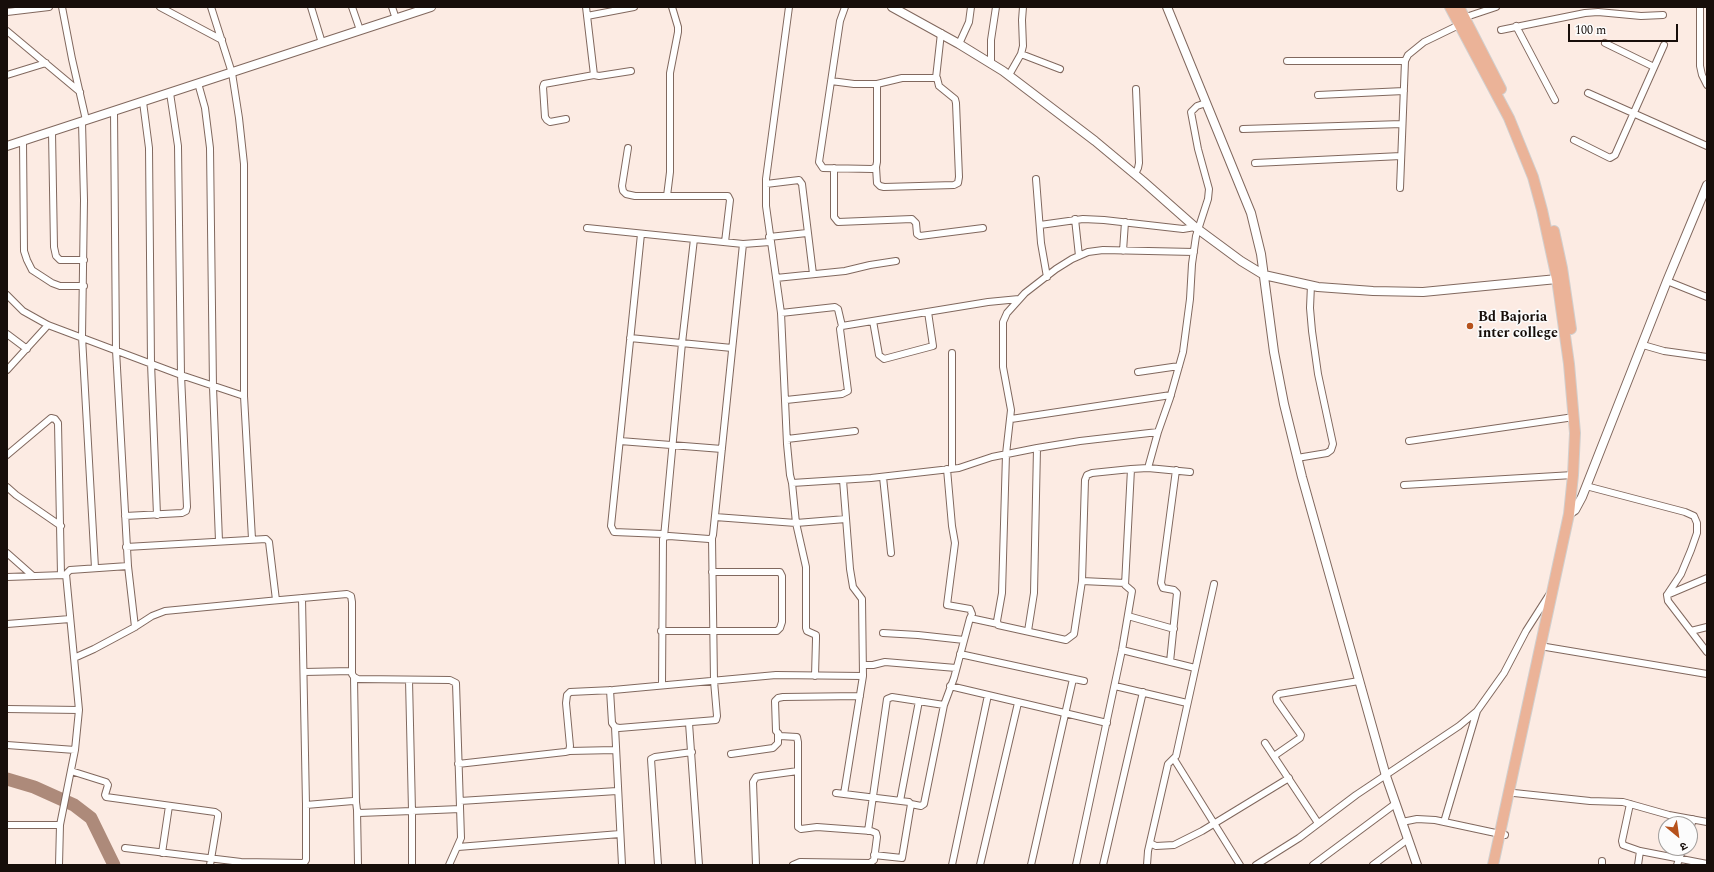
<!DOCTYPE html>
<html>
<head>
<meta charset="utf-8">
<style>
  body { margin:0 }
  #map { position:relative; width:1714px; height:872px; overflow:hidden; background:#fcebe3; font-family:Spectral,"Noto Sans Devanagari",serif }
  canvas { display:block }
  .frame { position:absolute; inset:0; border:8px solid #170e0a; pointer-events:none }
  .north { position:absolute; left:1658px; top:816px; width:40px; height:40px; box-sizing:border-box; background:#fcfcfc; border:1px solid #a09d9b; border-radius:50%; rotate:151deg; font-size:11px; font-weight:700; line-height:16px; text-align:center; color:#170e0a }
  .north::after { content:''; display:block; margin:auto; width:14px; height:18px; background:#b6521c; clip-path:polygon(50% 0,100% 100%,50% 72%,0 100%) }
  .scale { position:absolute; left:1568px; top:24px; width:110px; height:18px; box-sizing:border-box; border:2px solid #170e0a; border-top:0; padding-left:5px; font-size:12px; line-height:14px; white-space:nowrap; color:#170e0a; -webkit-text-stroke:3px #fcfcfc; paint-order:stroke }
</style>
</head>
<body>
<div id="map">
<canvas width="1714" height="872"></canvas>
<div class="frame"></div>
<div class="north">उ</div>
<div class="scale">100 m</div>
</div>
<script>
const context = document.querySelector('canvas').getContext('2d');
context.lineJoin = 'round';
const shape = rows => new Path2D(rows.map(r => 'M' + r).join(''));
function strokePath(path, color, width, dash) { context.strokeStyle = color; context.lineWidth = width; context.lineCap = dash ? 'butt' : 'round'; context.setLineDash(dash || []); context.stroke(path); }
function write(font, color, halo, rows, align = 'center') {
  context.font = font + ' Spectral,serif'; context.lineWidth = 3; context.setLineDash([]); context.textBaseline = 'middle'; context.strokeStyle = halo; context.fillStyle = color; for (const [text, x, y, turn = 0] of rows) {
    context.save(); context.translate(x, y); context.rotate((+turn || 0) * Math.PI / 180); context.textAlign = isNaN(turn) ? turn : align; if (halo) context.strokeText(text, 0, 0); context.fillText(text, 0, 0); context.restore();
  }
}
const river = shape([
  [7,779,34,787,74,805,91,818,114,865]
]);
const minor = shape([
  [62,7,72,59,86,120],
  [160,7,222,40],
  [311,7,322,43],
  [352,7,360,30],
  [392,7,396,19],
  [586,7,594,75,599,76,631,71],
  [789,7,766,179,766,206,781,313,787,444,790,475,792,483],
  [845,7,840,21,819,162,823,168,872,169,876,167,877,162,877,84],
  [1700,7,1700,66,1702,75,1707,85],
  [7,12,49,7],
  [587,16,634,7],
  [1463,18,1496,7],
  [1516,26,1555,100],
  [1501,30,1585,13,1598,12,1641,16,1663,15],
  [7,31,80,92],
  [1605,43,1654,67],
  [959,44,969,22,971,7],
  [1021,54,1060,69],
  [1287,61,1405,61],
  [991,64,991,40,996,7],
  [7,75,46,63],
  [1009,75,1021,54,1023,46,1022,20,1023,7],
  [831,81,854,84,877,84,902,78,936,78,941,33],
  [198,83,205,108,210,148,213,387,219,541],
  [1588,93,1707,146],
  [1318,95,1404,91],
  [143,102,149,148,151,363,157,515],
  [566,119,550,122,547,120,545,117,543,87,544,84,594,75],
  [82,122,84,200,82,337,95,568],
  [1243,129,1402,124],
  [52,132,54,247,56,256,60,260,84,260],
  [1574,140,1610,158,1615,155,1664,45],
  [23,141,24,251,27,260,32,270,52,283,60,286,84,286],
  [628,148,622,186,623,191,626,194,635,196,728,196,730,200,725,242],
  [1255,163,1401,156],
  [876,167,877,183,880,186,884,187,954,185,958,183,959,177,956,103,955,99,939,86,937,78],
  [834,168,834,217,838,222,912,219,916,223,917,234,920,236,983,228],
  [1135,174,1138,168,1139,163,1136,89],
  [1036,179,1041,243,1047,277],
  [766,184,799,180,802,184,813,274],
  [1400,188,1405,61,1408,55,1424,42,1459,25],
  [667,196,670,172,670,73,678,32,678,27,672,7],
  [1075,219,1079,256],
  [1040,225,1083,219,1104,220,1183,229,1195,227],
  [587,228,743,244],
  [641,234,611,526,614,532,663,534],
  [769,237,807,233],
  [1123,251,1125,222],
  [776,278,845,271,870,265,896,261],
  [1667,281,1707,297],
  [7,295,23,311,48,325,181,375,244,396,244,164,239,118,232,73,211,7],
  [781,313,835,307,838,309,842,326],
  [873,321,879,355,884,359,933,346,928,312],
  [7,334,27,349],
  [630,338,732,348],
  [1643,345,1664,351,1707,357],
  [952,353,952,468],
  [7,370,48,325],
  [1138,372,1179,366],
  [244,396,252,539],
  [786,400,842,394,848,391,840,329,842,326,988,302,1019,299],
  [1011,419,1171,395],
  [787,439,855,431],
  [620,441,722,449],
  [1409,441,1574,417],
  [7,455,51,418,55,419,58,423,61,575],
  [1297,458,1327,453,1331,450,1333,444,1318,374,1312,331,1310,308,1311,285],
  [1148,468,1190,472],
  [947,469,952,526,955,543,947,605,970,609,972,614,970,618,998,624],
  [1131,469,1148,468,1158,432],
  [883,477,891,553],
  [1404,485,1573,475],
  [1586,486,1685,512,1694,516,1697,523,1697,533,1691,550,1681,574,1667,595,1668,601,1707,652],
  [7,487,16,495,61,526],
  [125,516,182,513,186,511,187,507,181,375,178,146,170,93],
  [715,517,796,523,792,483,871,478,959,468,992,457,1037,448,1080,441,1158,432,1170,398,1183,352,1190,299,1192,264,1196,236,1208,199,1209,189,1198,149,1191,112,1197,106,1206,103],
  [664,537,682,343,694,239],
  [126,547,266,539,269,542,276,600],
  [7,553,33,576],
  [128,566,135,627],
  [7,577,64,575],
  [1082,581,1125,583],
  [1667,595,1707,578],
  [302,598,306,805],
  [1128,616,1174,629],
  [7,624,70,619],
  [661,631,777,631,780,628,782,622,782,576,780,572,712,572],
  [1028,631,1034,593,1037,448],
  [1691,631,1707,627],
  [883,633,918,635,964,640],
  [1546,647,1707,674],
  [1122,650,1195,668],
  [960,654,1084,681],
  [74,658,94,649,135,627,152,616,165,611,269,601,347,594,351,596,352,602,352,674,354,677,358,679,450,680,456,683,461,838,449,865],
  [1170,662,1177,593,1174,590,1163,588,1161,583,1176,470],
  [863,665,873,665,885,662,956,668],
  [304,672,352,671],
  [815,676,816,639,816,635,807,631,806,628,806,567,796,523,846,519],
  [354,677,356,802],
  [409,680,412,811,460,809],
  [662,685,663,539,664,537,669,536,709,539,712,538,713,535,743,244,770,242],
  [950,686,1107,723],
  [1115,686,1187,703],
  [610,690,612,723,615,727,619,728,716,720,717,716,714,681,712,538],
  [7,709,79,710],
  [689,723,699,865],
  [615,727,622,865],
  [1265,743,1318,823],
  [7,745,75,750],
  [569,751,615,750],
  [731,754,773,748,778,743,778,733],
  [1274,756,1300,738,1301,735,1277,701,1276,697,1279,694,1359,681],
  [1174,759,1240,865],
  [458,764,565,752,569,751,570,746,566,703,567,695,570,692,613,690,776,675,863,676,862,599,853,587,850,569,843,480],
  [71,771,106,782,108,785,105,795,106,797,215,812,218,814,218,817,210,865],
  [836,793,909,802,911,804,902,858,874,855],
  [1514,793,1590,801,1623,802,1669,815,1707,822],
  [844,794,863,676],
  [460,801,617,791],
  [900,801,919,701],
  [911,804,921,806,924,804,944,705,954,678,970,618],
  [1630,804,1622,841,1623,845,1640,851,1707,864],
  [357,810,358,865],
  [1402,822,1417,819,1435,820,1505,835],
  [1444,822,1477,711],
  [7,825,60,825,59,865],
  [60,825,75,750,79,710,66,574,70,570,128,566,116,350,114,111],
  [1690,829,1693,819],
  [868,831,887,699,892,697,944,705],
  [1150,843,1156,846,1174,845,1202,831,1289,778],
  [458,847,620,834],
  [125,848,241,862,304,863,306,860,306,805,353,801,356,802,357,810,359,813,412,811,412,865],
  [162,853,169,806],
  [658,865,651,759,655,757,692,752],
  [756,865,753,782,756,777,761,776,798,771],
  [793,865,800,862,870,863,874,860,877,837,876,833,871,831,817,827,801,829,798,827,798,742,797,737,780,736,778,733,776,731,775,701,778,698,783,697,860,696],
  [952,865,988,695],
  [980,865,1018,703],
  [1031,865,1073,679],
  [1076,865,1122,650,1132,591,1125,585,1131,469,1092,473,1087,475,1085,480,1082,581,1074,634,1066,640,998,625,997,621,1002,593,1006,454,1011,410,1003,367,1003,322,1007,313,1025,293,1056,269,1072,259,1088,252,1103,250,1194,252],
  [1103,865,1143,692],
  [1147,865,1148,851,1168,764,1176,756,1214,584],
  [1256,865,1299,838,1356,795,1459,726,1477,711,1504,673,1526,631,1549,595],
  [1313,865,1395,804],
  [1373,865,1408,839],
  [1602,865,1602,861],
  [1638,865,1640,851],
  [1677,865,1683,848]
]);
const tertiary = shape([
  [892,7,959,44,1003,71,1095,141,1143,181,1195,227,1241,261,1264,275,1318,287,1373,291,1423,292,1557,279],
  [1167,7,1251,213,1261,254,1274,352,1284,404,1302,477,1386,776,1417,865],
  [7,146,431,7],
  [1569,514,1575,510,1582,497,1667,281,1707,185]
]);
const primary = shape([
  [1450,7,1509,118,1533,177,1542,210,1557,279,1569,364,1575,433,1573,475,1569,514,1493,865],
  [1459,7,1501,89],
  [1554,231,1562,268,1571,329]
]);
const markers = [
  [1470,326,4,"#b6521c"]
];
const poiNames = [
  ["Bd Bajoria",1478,318],
  ["inter college",1478,334]
];
strokePath(river, '#ad8a7a', 13);
strokePath(minor, '#81685e', 8);
strokePath(tertiary, '#81685e', 10);
strokePath(primary, '#d1cfce', 12);
strokePath(minor, '#fff', 6);
strokePath(tertiary, '#fff', 8);
strokePath(primary, '#ebb398', 10);
for (const [x, y, r, color] of markers) { const dot = new Path2D(); dot.arc(x, y, r, 0, 2 * Math.PI); context.fillStyle = color; context.fill(dot); strokePath(dot, '#fcfcfc', 1.5); }
write('bold 14px', '#170e0a', '#fcfcfc', poiNames, 'left');
</script>
</body>
</html>
